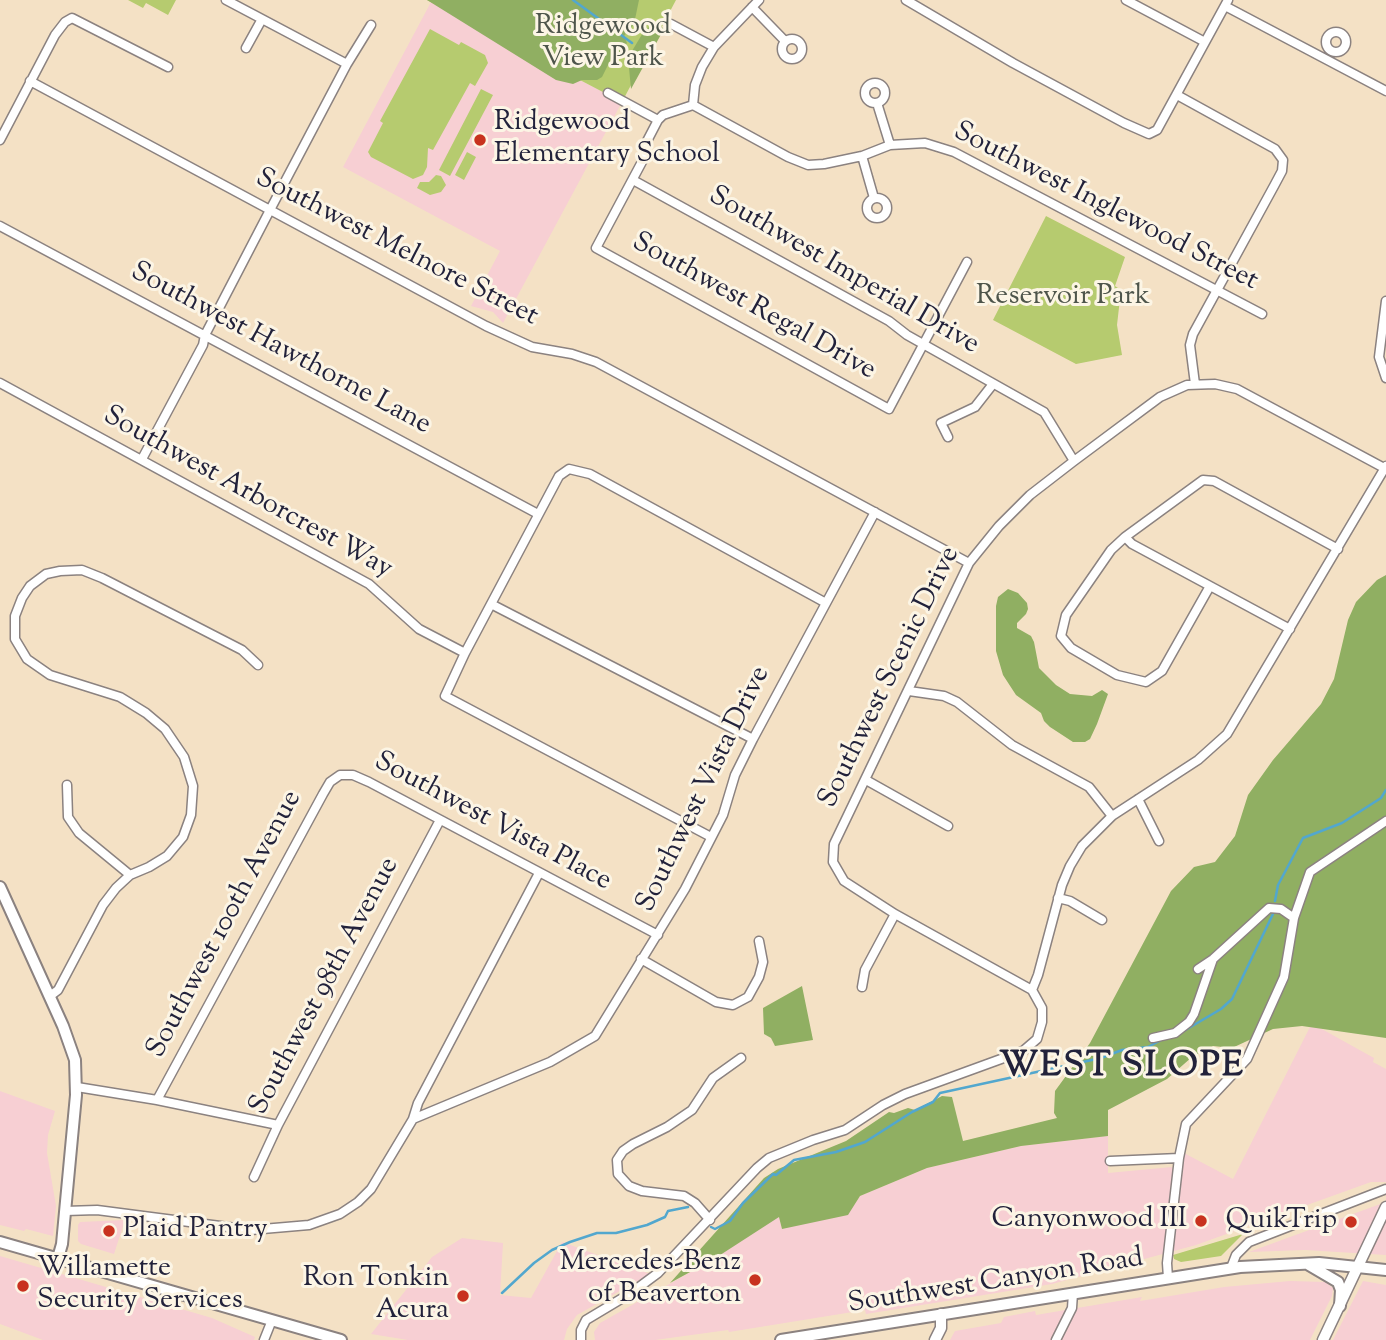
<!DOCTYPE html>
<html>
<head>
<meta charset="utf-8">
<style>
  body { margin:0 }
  canvas { display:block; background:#f4e1c5 }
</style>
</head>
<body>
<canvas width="1386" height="1340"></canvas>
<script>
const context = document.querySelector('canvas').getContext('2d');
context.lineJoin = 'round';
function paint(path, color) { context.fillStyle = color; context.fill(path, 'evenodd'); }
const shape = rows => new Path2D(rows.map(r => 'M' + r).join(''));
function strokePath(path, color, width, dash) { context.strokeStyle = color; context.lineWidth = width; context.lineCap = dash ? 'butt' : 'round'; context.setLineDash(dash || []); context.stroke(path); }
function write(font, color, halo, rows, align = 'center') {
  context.font = font + ' "Sorts Mill Goudy",serif'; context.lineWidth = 6; context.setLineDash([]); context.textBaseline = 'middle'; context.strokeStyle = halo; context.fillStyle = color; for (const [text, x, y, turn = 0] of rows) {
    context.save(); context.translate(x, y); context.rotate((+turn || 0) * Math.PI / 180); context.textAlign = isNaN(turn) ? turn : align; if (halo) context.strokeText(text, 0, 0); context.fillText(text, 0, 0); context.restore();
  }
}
const built = shape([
  [431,2,622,102,503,323,493,312,471,306,500,251,343,167],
  [1310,1027,1320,1028,1374,1058,1373,1062,1386,1069,1386,1182,1371,1182,1196,1245,1052,1284,866,1314,865,1310,729,1332,728,1330,655,1340,595,1340,594,1332,600,1323,714,1259,779,1216,782,1229,851,1208,860,1196,927,1168,1021,1146,1108,1136,1108,1173,1172,1167,1172,1176,1182,1175,1184,1153,1233,1179],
  [0,1091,55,1111,48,1135,47,1153,56,1206,53,1236,26,1229,24,1231,0,1225],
  [1383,1203,1386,1204,1386,1255,1305,1250,1249,1252],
  [125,1220,114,1254,81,1244,78,1241,78,1225,80,1222],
  [462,1238,503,1243,500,1295,531,1298,562,1242,650,1274,577,1315,567,1329,564,1340,408,1340,371,1334,432,1257],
  [0,1256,212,1318,255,1337,254,1340,43,1340,0,1324],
  [1290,1281,1325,1282,1333,1288,1332,1296,1310,1340,950,1340,955,1331,1001,1323,1004,1317,1035,1311,1036,1315,1142,1297,1140,1301,1224,1287],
  [1363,1281,1386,1285,1386,1340,1333,1340]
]);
const green = shape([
  [128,0,176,0,168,15,146,3,143,8],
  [427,0,676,0,622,102],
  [430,29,459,45,461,42,485,55,488,63,475,86,470,83,433,150,428,148,427,167,423,175,413,179,371,157,368,152,383,123,380,121],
  [481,89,493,95,450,176,439,170],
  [467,152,476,157,464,180,455,175],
  [436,175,441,176,446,185,441,192,430,195,417,188,420,182,429,182],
  [1046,216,1125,257,1115,286,1121,290,1117,325,1122,355,1076,364,993,320],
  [1243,1234,1221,1256,1181,1262,1174,1259,1173,1255]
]);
const forest = shape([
  [427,0,639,0,634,24,624,36,627,43,621,51,612,57,602,77,597,80,582,80,573,84,556,80],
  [656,22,664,29,631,89,629,68,632,63,632,51,644,31],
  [1386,575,1386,1038,1302,1026,1273,1029,1232,1048,1213,1046,1192,1057,1167,1079,1108,1110,1108,1136,1021,1146,927,1168,860,1196,848,1215,782,1229,779,1217,714,1259,670,1283,764,1178,778,1169,846,1141,889,1112,894,1113,908,1108,915,1110,942,1096,952,1097,963,1141,1057,1118,1054,1113,1055,1091,1090,1043,1171,891,1194,867,1215,862,1235,836,1248,795,1273,760,1321,704,1334,679,1348,620,1356,602,1377,580],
  [1008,589,1018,593,1027,603,1028,609,1026,614,1017,623,1017,628,1031,636,1034,642,1039,668,1056,685,1070,694,1092,696,1102,690,1108,694,1097,724,1090,739,1085,742,1073,742,1050,727,1044,721,1041,713,1016,695,1003,675,996,651,996,606,998,597],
  [802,986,813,1040,775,1046,771,1038,764,1034,763,1008]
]);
const stream = shape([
  [573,0,632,43],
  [1275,901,1278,885,1303,838,1342,823,1381,798,1386,790],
  [1177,1035,1221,1009,1232,999,1273,914],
  [711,1227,715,1229,730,1221,743,1203,773,1174,776,1175,794,1160,836,1152,865,1142,912,1112,933,1102,940,1093,1101,1058,1122,1050,1148,1047,1161,1040],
  [502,1293,534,1263,552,1250,570,1242,597,1233,616,1233,647,1225,665,1217,668,1211,688,1207]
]);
const minor = shape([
  [226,0,347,64],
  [906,0,1013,63,1124,123,1149,134,1157,130,1228,0],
  [1126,0,1205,42],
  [1225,6,1386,91],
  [752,7,785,41],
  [671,24,714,47],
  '1326 42a10 10 0 1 1 20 0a10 10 0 1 1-20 0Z',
  '782 49a10 10 0 1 1 20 0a10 10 0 1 1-20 0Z',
  [246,48,262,19],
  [30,81,486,326,532,347,572,354,596,362,969,563],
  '865 93a10 10 0 1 1 20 0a10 10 0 1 1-20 0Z',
  [608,93,658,120],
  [1177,95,1275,149,1283,160,1282,171,1274,186,1193,334,1190,345,1195,384],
  [877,103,890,145],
  [693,105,663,115,658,120,646,143,644,158,596,248,889,409,967,262],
  [693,105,788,157,808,165,824,164,862,156,890,145,925,143,954,152,1262,314],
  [693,105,695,85,702,67,714,47,759,0],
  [0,140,55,35,65,22,72,18,168,67],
  [862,156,874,198],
  [633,180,889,321,907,335,1044,412,1074,461],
  '867 208a10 10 0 1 1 20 0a10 10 0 1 1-20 0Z',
  [0,226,538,514],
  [1386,301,1379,357,1386,378],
  [0,383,369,584,419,629,465,653],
  [948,437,941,423,975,407,993,384],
  [142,459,203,345,205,335,270,210,347,64,371,25],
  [1125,537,1132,544,1290,629],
  [1210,586,1162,671,1146,682,1117,675,1071,648,1061,636,1066,615,1111,550,1125,537,1203,480,1214,481,1338,549],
  [491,604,753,739],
  [909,691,944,696,957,702,1012,745,1089,787,1112,816],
  [866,780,948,826],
  [67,785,68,817,79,833,130,875],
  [1138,799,1159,841],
  [711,837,445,696,465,653,559,476,569,469,590,474,826,603],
  [1058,898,1070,901,1102,920],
  [641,959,716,1002,733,1005,748,997,759,977,763,962,759,941],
  [1198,969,1213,959,1269,908,1281,909,1294,918],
  [862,987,865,970,895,914],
  [1032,990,1038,975,1062,885,1070,866,1082,846,1112,816,1198,760,1227,734,1386,466],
  [50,996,58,990,103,905,116,888,130,875,149,867,167,856,183,837,191,815,193,786,184,757,165,729,146,713,120,697,50,675,27,659,15,639,15,616,22,598,30,586,46,574,60,571,82,570,102,578,242,650,258,665],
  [1153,1038,1175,1033,1189,1022,1194,1014,1213,959],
  [77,1087,157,1100,278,1125],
  [157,1100,323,794,330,782,340,775,353,775,369,782,658,935],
  [413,1119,418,1103,539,873],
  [1110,1161,1179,1158],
  [254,1177,278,1125,440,820],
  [65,1211,97,1210,251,1230,309,1225,340,1214,358,1202,371,1189,413,1119,550,1062,595,1036,685,889,723,815,735,775,753,739,875,512],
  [710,1220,695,1203,684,1196,642,1191,629,1186,618,1174,617,1160,623,1151,633,1144,667,1127,692,1110,713,1078,741,1058],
  [1231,1268,1236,1255,1249,1242,1386,1189],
  [1168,1278,1167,1263,1179,1158,1186,1124,1247,1059,1284,977,1294,918,1310,872,1386,821],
  [264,1340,272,1320],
  [581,1340,581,1330,586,1320,631,1293,658,1273,757,1168,769,1158,813,1140,845,1130,883,1105,905,1094,1023,1051,1037,1039,1042,1022,1042,1008,1032,990,895,914,844,881,833,862,834,844,969,563,999,526,1030,495,1074,461,1160,397,1187,385,1215,384,1237,389,1386,469],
  [1056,1340,1072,1308,1073,1293]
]);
const tertiary = shape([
  [935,1340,941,1328,941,1314],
  [1323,1340,1386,1207]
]);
const secondary = shape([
  [0,887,63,1026,75,1060,76,1095,62,1244,58,1258],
  [0,1242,341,1340],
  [1309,1265,1338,1282,1341,1290,1340,1306],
  [781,1340,1240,1267,1319,1263,1386,1270]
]);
const markers = [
  [480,140,7,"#c8321e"],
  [1201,1221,7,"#c8321e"],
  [1351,1222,7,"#c8321e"],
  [109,1231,7,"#c8321e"],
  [755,1280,7,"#c8321e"],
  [23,1286,7,"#c8321e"],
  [463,1296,7,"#c8321e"]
];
const parkNames = [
  ["Ridgewood",603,28],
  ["View Park",603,60],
  ["Reservoir Park",1063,298]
];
const poiNames = [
  ["Ridgewood",494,124,"left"],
  ["Elementary School",494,156,"left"],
  ["Canyonwood III",1187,1221],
  ["QuikTrip",1337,1222],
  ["Plaid Pantry",123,1231,"left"],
  ["Mercedes-Benz",741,1264],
  ["of Beaverton",741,1296],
  ["Willamette",37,1270,"left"],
  ["Security Services",37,1302,"left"],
  ["Ron Tonkin",449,1280],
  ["Acura",449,1312]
];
const streetNames = [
  ["Southwest Inglewood Street",1105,208,27],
  ["Southwest Melnore Street",396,249,27],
  ["Southwest Imperial Drive",843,272,30],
  ["Southwest Regal Drive",753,308,29],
  ["Southwest Hawthorne Lane",280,350,28],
  ["Southwest Arborcrest Way",247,494,29],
  ["Southwest Scenic Drive",891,678,-64],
  ["Southwest Vista Drive",705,790,-64],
  ["Southwest Vista Place",492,823,28],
  ["Southwest 100th Avenue",226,925,-62],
  ["Southwest 98th Avenue",326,987,-62],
  ["Southwest Canyon Road",996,1283,-9]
];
const districtNames = [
  ["WEST SLOPE",1122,1069]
];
paint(built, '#f7cfd3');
paint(green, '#b6cb6f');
paint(forest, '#90af62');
strokePath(stream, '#52a7ce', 2.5);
strokePath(minor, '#8b8280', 11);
strokePath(tertiary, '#8b8280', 13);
strokePath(secondary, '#8b8280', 14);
strokePath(minor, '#fff', 8);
strokePath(tertiary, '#fff', 10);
strokePath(secondary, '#fff', 10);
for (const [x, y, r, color] of markers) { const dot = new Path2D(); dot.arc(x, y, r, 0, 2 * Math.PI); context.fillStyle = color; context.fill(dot); strokePath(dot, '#fcf5e5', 2.5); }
write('28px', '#4e554b', '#fcf5e5', parkNames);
write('28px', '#22223b', '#fcf5e5', poiNames, 'right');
write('28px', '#22223b', '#fcf5e5', streetNames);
context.letterSpacing = '2px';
write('bold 35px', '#22223b', '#fcf5e5', districtNames);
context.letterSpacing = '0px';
</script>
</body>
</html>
